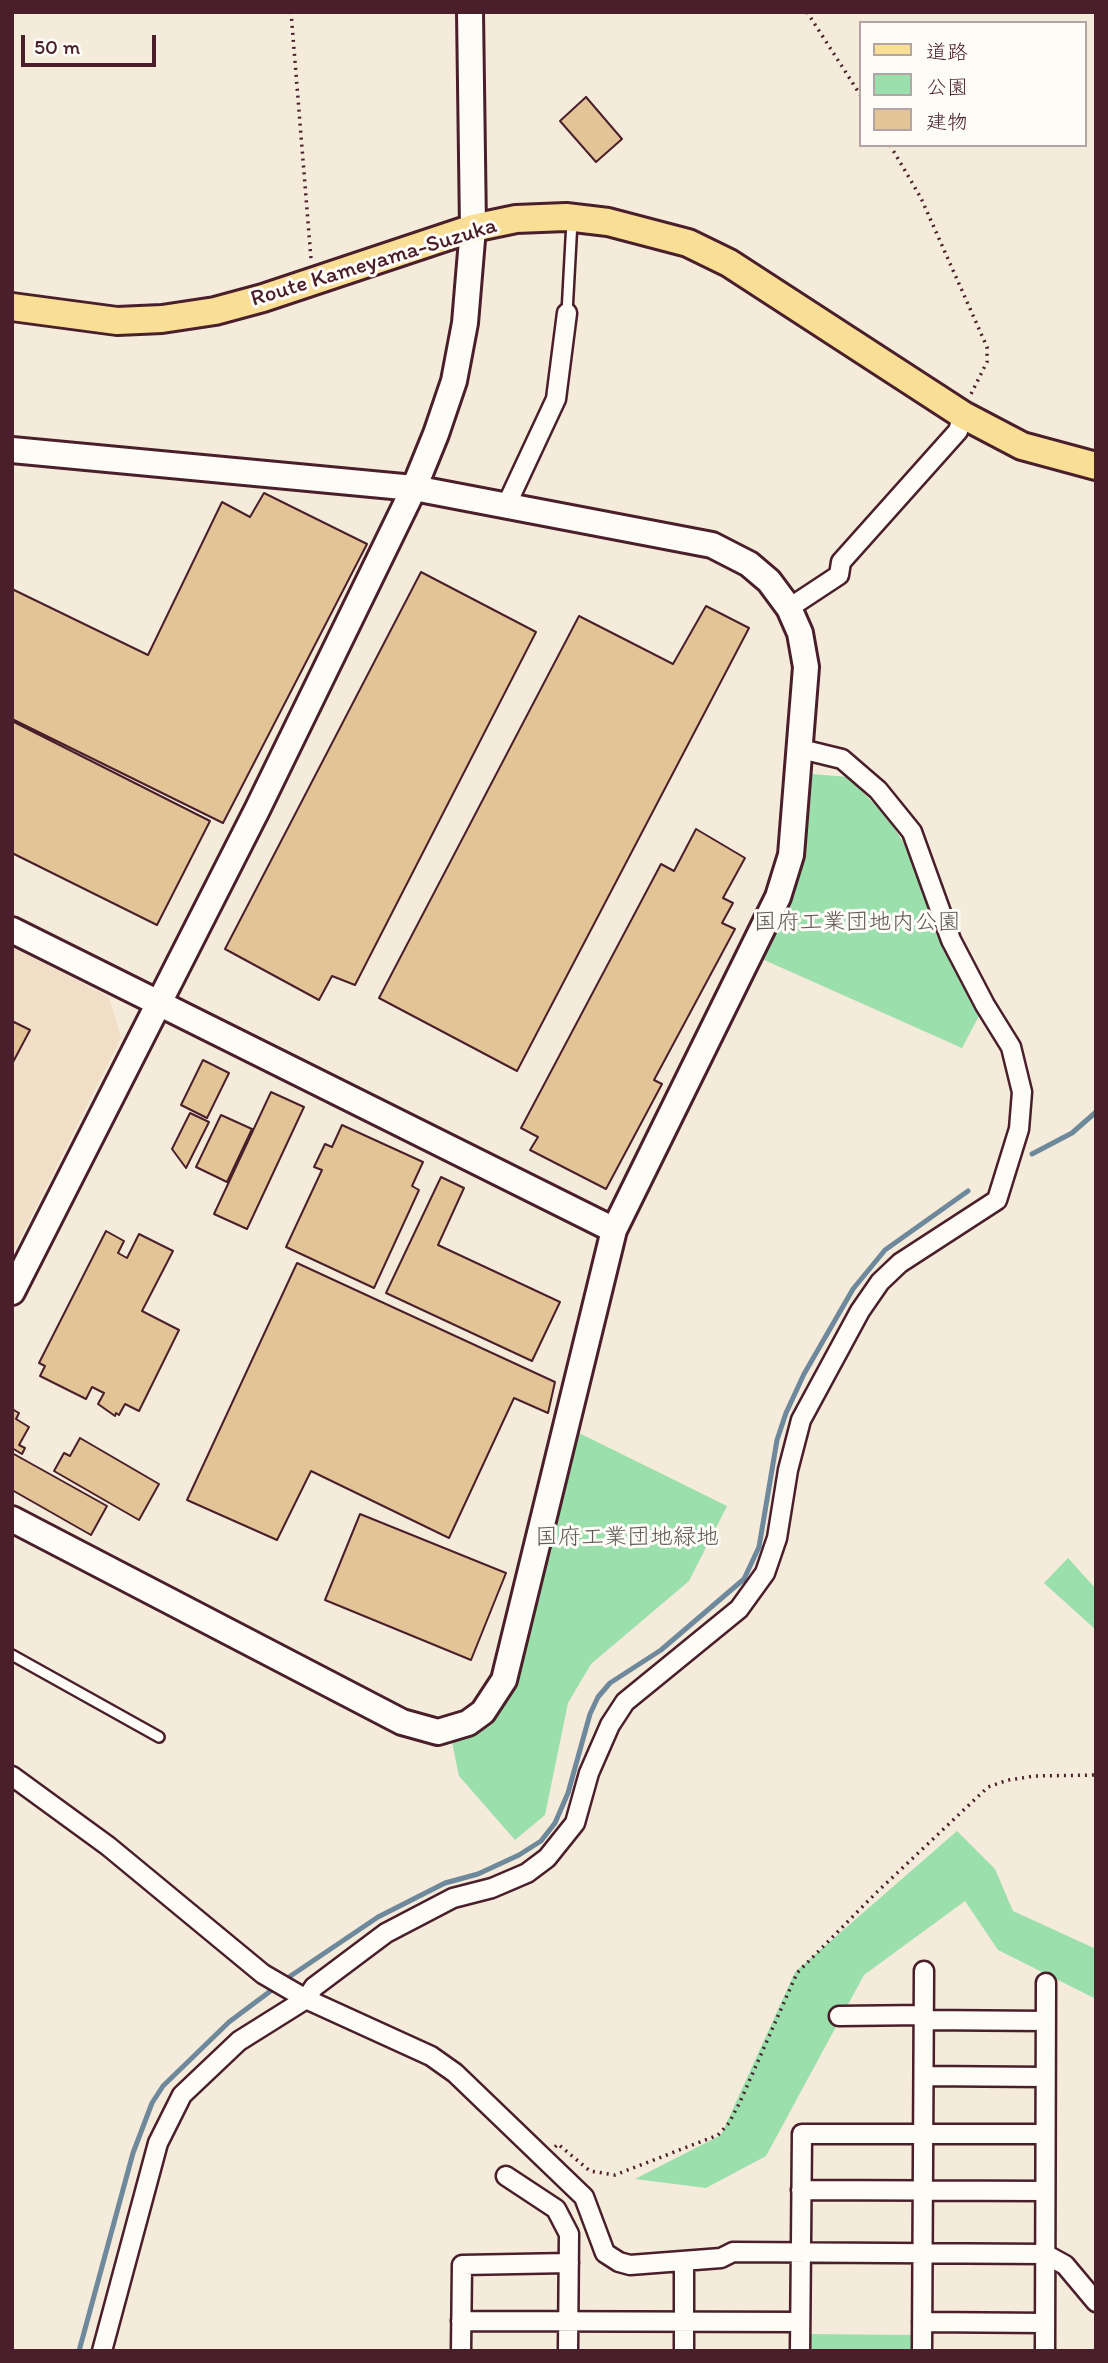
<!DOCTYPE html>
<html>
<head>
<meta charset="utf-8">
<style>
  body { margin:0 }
  #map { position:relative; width:1108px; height:2363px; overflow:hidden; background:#f5ebda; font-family:Itim,"Klee One",sans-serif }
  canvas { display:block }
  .frame { position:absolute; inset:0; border:14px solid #4a1f2b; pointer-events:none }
  .legend { position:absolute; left:859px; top:21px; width:228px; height:126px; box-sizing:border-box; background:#fdfcf7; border:2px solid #b5a4a5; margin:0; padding:9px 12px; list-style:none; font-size:21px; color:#4a1f2b }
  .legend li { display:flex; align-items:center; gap:14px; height:35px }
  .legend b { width:35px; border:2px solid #b5a4a5 }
  .scale { position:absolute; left:21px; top:35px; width:135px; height:32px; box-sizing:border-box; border:4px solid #4a1f2b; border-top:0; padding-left:9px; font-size:21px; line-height:24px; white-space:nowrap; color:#4a1f2b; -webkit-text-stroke:5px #fdfcf7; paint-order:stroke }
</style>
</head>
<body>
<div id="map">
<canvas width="1108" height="2363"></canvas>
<div class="frame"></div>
<ul class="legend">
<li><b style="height:9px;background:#f9df96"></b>道路</li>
<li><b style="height:19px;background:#9adfac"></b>公園</li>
<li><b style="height:19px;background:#e3c496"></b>建物</li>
</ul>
<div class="scale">50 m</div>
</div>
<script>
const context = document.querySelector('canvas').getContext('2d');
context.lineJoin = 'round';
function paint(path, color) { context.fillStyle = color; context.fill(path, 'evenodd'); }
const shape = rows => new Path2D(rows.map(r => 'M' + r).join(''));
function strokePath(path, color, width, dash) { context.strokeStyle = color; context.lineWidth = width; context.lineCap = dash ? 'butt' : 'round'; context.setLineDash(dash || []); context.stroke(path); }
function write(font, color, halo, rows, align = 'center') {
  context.font = font + ' Itim,"Klee One",sans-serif'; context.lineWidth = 6; context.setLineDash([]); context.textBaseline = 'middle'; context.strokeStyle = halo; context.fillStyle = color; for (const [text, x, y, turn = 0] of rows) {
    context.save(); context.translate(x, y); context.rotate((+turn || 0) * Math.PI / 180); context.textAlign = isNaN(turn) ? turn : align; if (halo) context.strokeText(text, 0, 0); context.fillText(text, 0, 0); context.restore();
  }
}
const built = shape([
  [12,947,109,997,121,1038,12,1255]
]);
const green = shape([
  [812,774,848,777,887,817,905,845,952,964,980,1014,962,1048,762,959,789,900,804,854],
  [577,1432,727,1506,689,1581,591,1664,568,1703,545,1815,515,1840,459,1776,452,1742,474,1734,490,1722,513,1692],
  [1068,1558,1096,1589,1096,1630,1044,1583],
  [957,1831,995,1869,1013,1911,1096,1949,1096,1999,998,1950,965,1901,864,1975,766,2156,706,2188,635,2179,721,2135,795,1972],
  [807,2334,912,2335,912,2351,806,2351]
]);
const stream = shape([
  [1032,1154,1072,1133,1096,1112],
  [79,2351,133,2153,152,2103,163,2086,229,2022,292,1975,378,1917,445,1883,478,1874,519,1855,541,1841,555,1823,568,1793,590,1714,598,1697,610,1683,661,1650,744,1579,759,1547,777,1440,786,1413,804,1374,853,1289,885,1250,968,1191]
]);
const building = shape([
  [586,97,622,139,596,162,560,121,586,97],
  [264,493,367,544,223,823,12,719,12,589,148,655,222,502,250,517,264,493],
  [421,572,536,632,355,985,332,976,319,1000,225,949,421,572],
  [706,606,749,628,517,1071,379,998,579,616,673,664,706,606],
  [12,721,210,821,157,925,12,853,12,721],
  [696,829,745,858,723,898,733,903,722,923,735,929,654,1080,662,1084,606,1189,530,1150,538,1137,521,1128,661,864,674,871,696,829],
  [14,1022,30,1030,12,1064,12,1026,14,1022],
  [203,1060,229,1073,207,1118,181,1105,203,1060],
  [271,1092,304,1107,247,1229,214,1214,271,1092],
  [190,1113,209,1122,186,1168,172,1149,190,1113],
  [221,1115,252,1129,227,1182,196,1167,221,1115],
  [342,1125,423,1162,412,1186,419,1190,374,1288,286,1247,322,1170,314,1167,325,1144,332,1147,342,1125],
  [441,1177,464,1188,438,1245,560,1302,532,1361,386,1293,441,1177],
  [106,1231,124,1241,118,1253,127,1258,139,1234,173,1251,142,1311,179,1330,139,1411,125,1404,119,1415,116,1413,115,1416,98,1404,104,1393,92,1387,86,1399,40,1376,45,1366,39,1363,106,1231],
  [297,1263,555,1382,548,1413,514,1398,449,1538,311,1471,277,1540,187,1500,297,1263],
  [12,1409,19,1413,16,1419,29,1427,19,1445,25,1448,22,1454,12,1448,12,1409],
  [80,1438,159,1484,139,1520,54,1471,64,1453,70,1456,80,1438],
  [12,1453,107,1506,91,1535,12,1490,12,1453],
  [360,1514,506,1573,471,1660,325,1600,360,1514]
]);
const path = shape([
  [291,12,311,259],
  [807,12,861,96],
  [890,145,921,198,987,347,987,362,971,394],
  [555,2147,558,2144,590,2171,615,2175,718,2135,729,2123,740,2102,797,1973,877,1892,988,1787,1008,1780,1035,1776,1096,1775]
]);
const lane = shape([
  [567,313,572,221],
  [12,1655,159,1737]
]);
const street = shape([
  [506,506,556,399,567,313],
  [789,608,839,575,841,562,958,431,963,415],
  [12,1776,108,1846,263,1974,306,1999,431,2056,455,2073,584,2197,605,2253,619,2262,630,2265,721,2258,733,2252,1045,2254,1065,2265,1096,2302],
  [839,2016,924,2015],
  [924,2020,1046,2021],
  [924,2076,1045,2077],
  [506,2176,556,2209,569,2234,568,2351],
  [801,2190,1045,2191],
  [684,2261,684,2351],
  [461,2321,800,2322],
  [922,2322,1045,2323],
  [102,2351,158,2143,182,2095,239,2041,306,1999,314,1987,386,1933,453,1898,492,1888,527,1873,547,1858,575,1823,589,1773,610,1725,625,1702,739,1609,765,1573,777,1538,788,1470,801,1420,860,1311,880,1282,900,1263,997,1200,1019,1129,1022,1092,1011,1047,985,1005,951,940,912,832,878,790,842,759,801,749],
  [461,2351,462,2265,569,2263],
  [800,2351,802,2134,1045,2134],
  [922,2351,924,1971],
  [1045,2351,1046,1983]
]);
const secondary = shape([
  [12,450,414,488,712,545,749,564,769,581,789,608,800,633,806,667,791,855,778,897,614,1230,504,1680,483,1712,468,1723,438,1732,402,1722,12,1519],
  [12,930,614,1230],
  [12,1292,257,810,414,488,436,434,454,381,465,323,473,228,470,12]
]);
const primary = shape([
  [12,307,117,321,162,319,215,311,263,298,473,228,516,219,566,217,608,222,688,243,729,263,963,415,1022,446,1096,466]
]);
const streetNames = [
  ["Route Kameyama-Suzuka",374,263,-17]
];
const parkNames = [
  ["国府工業団地内公園",857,923],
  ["国府工業団地緑地",627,1538]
];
paint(built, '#f0dfc6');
paint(green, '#9adfac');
strokePath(stream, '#6e899c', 5);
paint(building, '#e3c496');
strokePath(building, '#4a1f2b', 2);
strokePath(lane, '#4a1f2b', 14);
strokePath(street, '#4a1f2b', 23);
strokePath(secondary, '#4a1f2b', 30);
strokePath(primary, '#4a1f2b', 32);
strokePath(path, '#4a1f2b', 3.5, [2, 5]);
strokePath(lane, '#fdfcf7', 9);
strokePath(street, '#fdfcf7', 18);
strokePath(secondary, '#fdfcf7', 24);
strokePath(primary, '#f9df96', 26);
write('23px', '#4a1f2b', '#fdfcf7', streetNames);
write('23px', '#625952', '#fdfcf7', parkNames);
</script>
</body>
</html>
